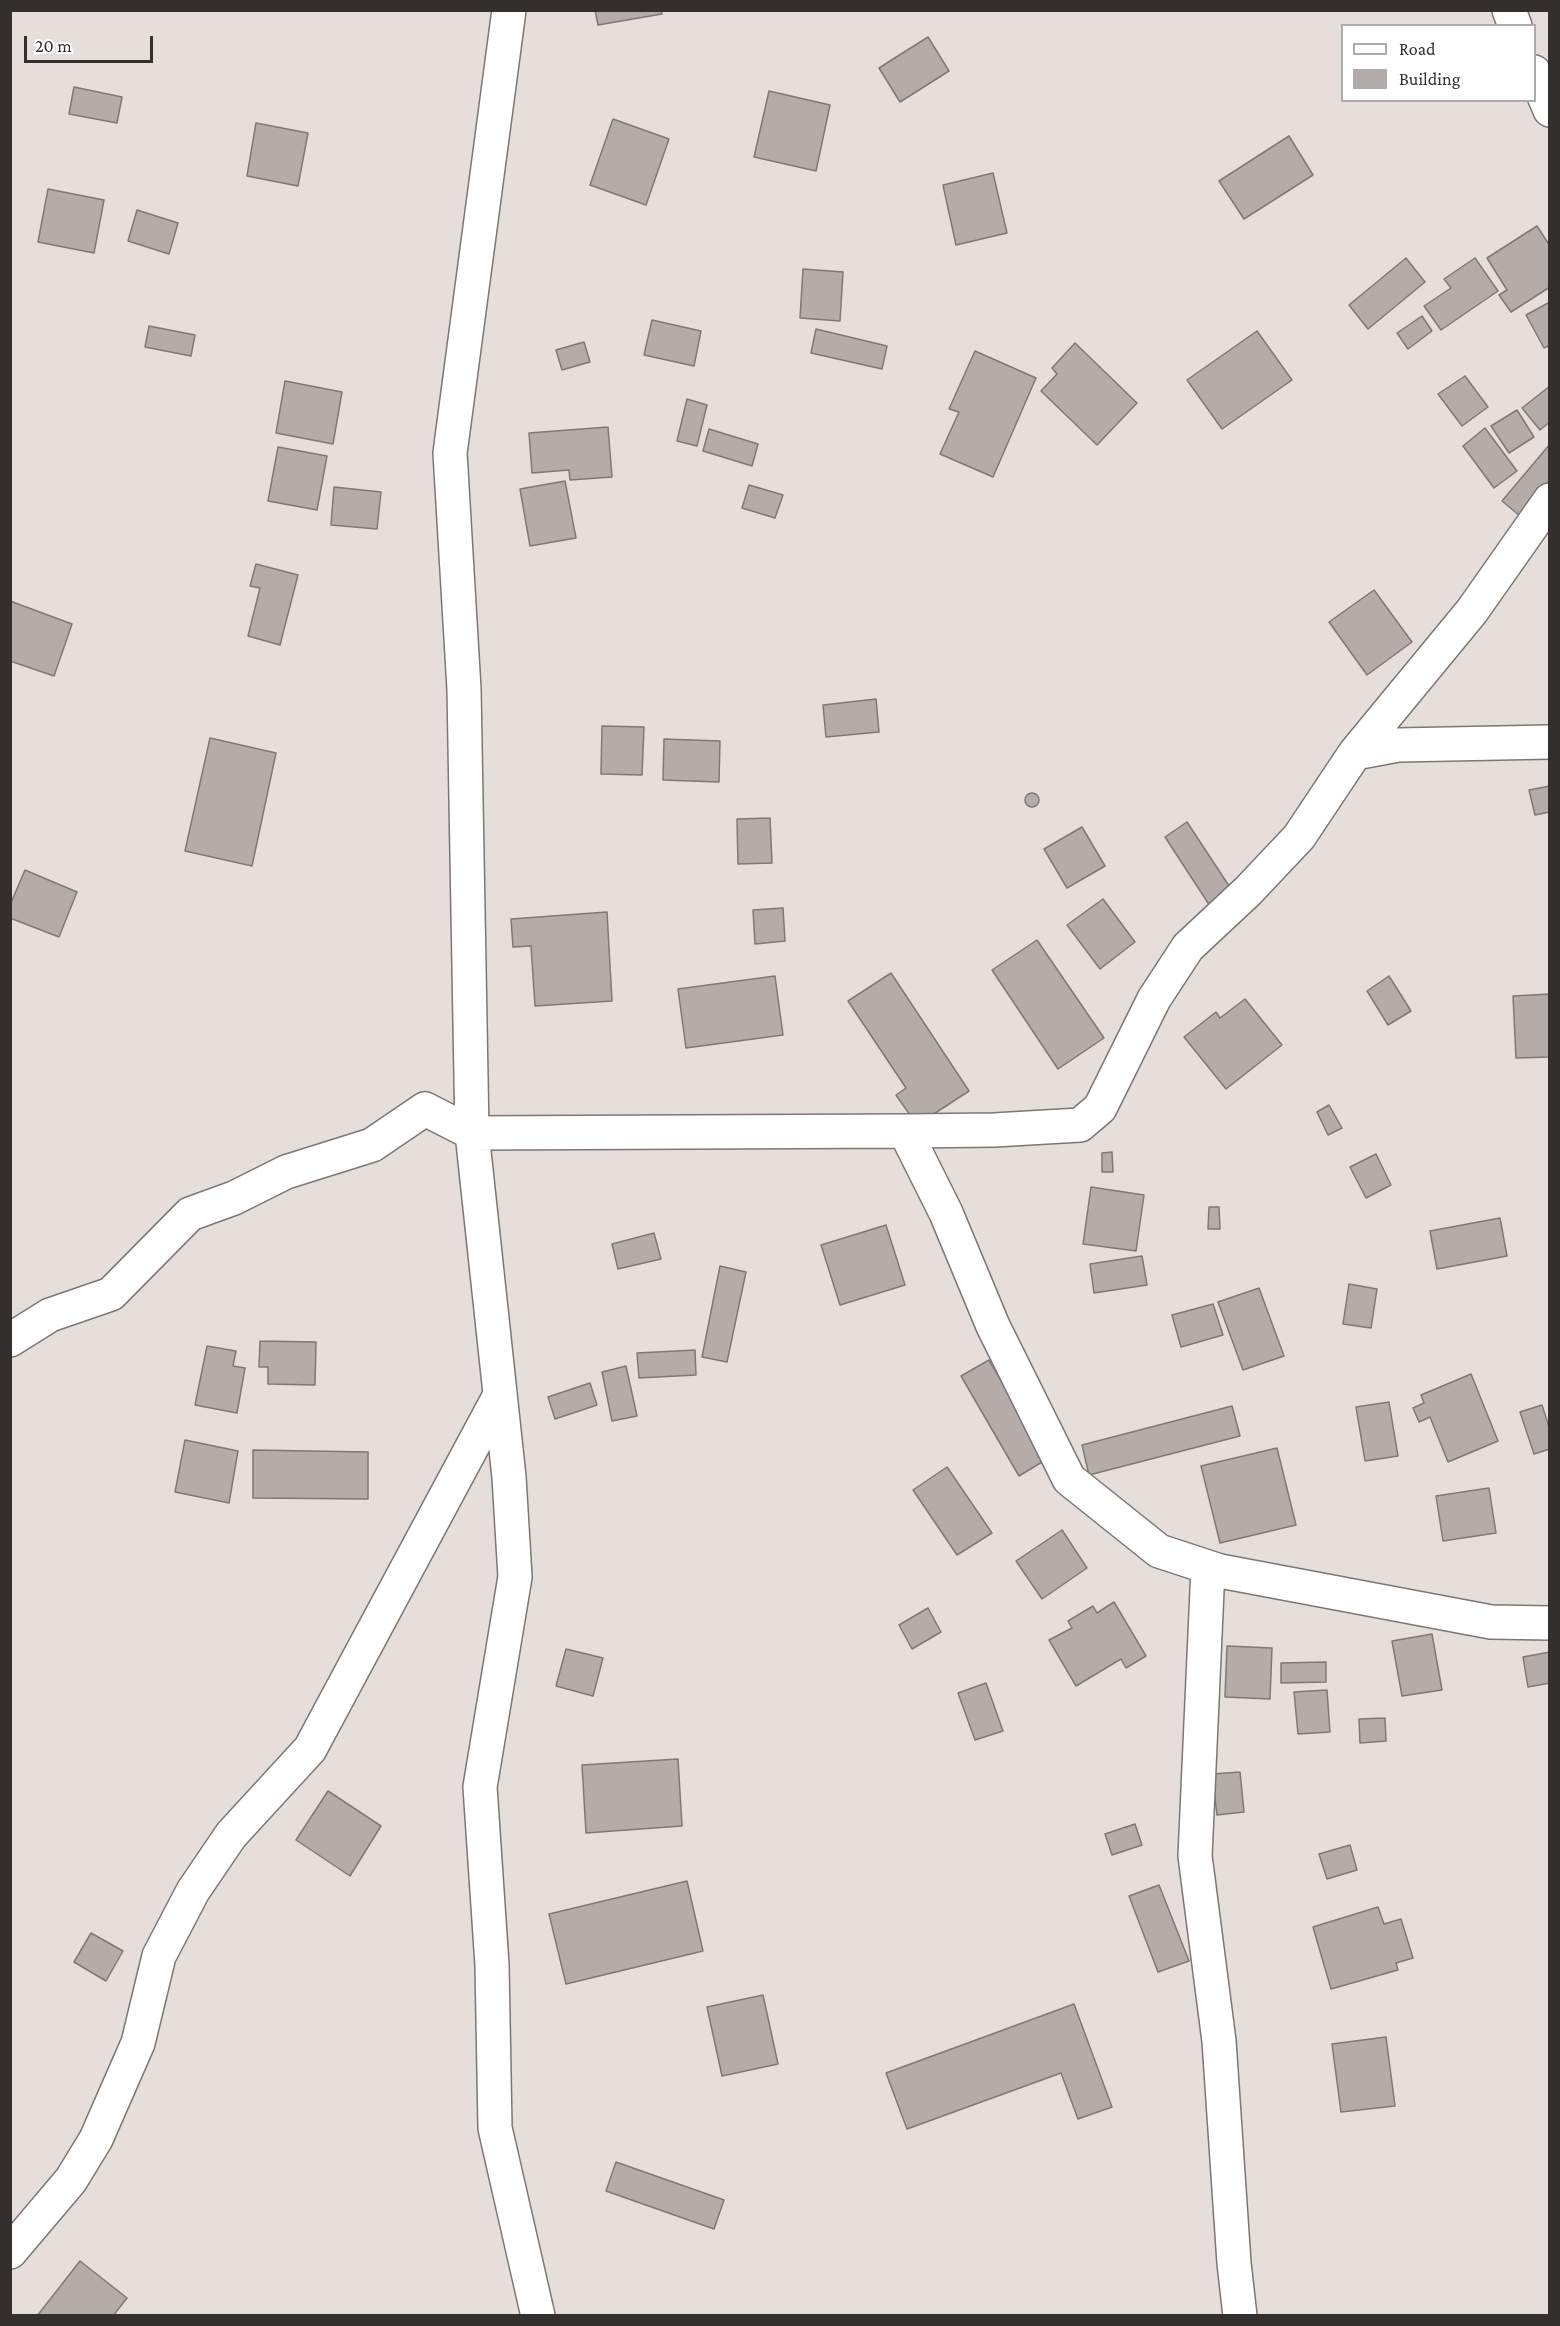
<!DOCTYPE html>
<html>
<head>
<meta charset="utf-8">
<style>
  body { margin:0 }
  #map { position:relative; width:1560px; height:2326px; overflow:hidden; background:#e5deda; font-family:"Crimson Pro",serif }
  canvas { display:block }
  .frame { position:absolute; inset:0; border:12px solid #322f2e; pointer-events:none }
  .legend { position:absolute; left:1341px; top:24px; width:195px; height:78px; box-sizing:border-box; background:#fff; border:2px solid #adacab; margin:0; padding:8px 10px; list-style:none; font-size:18px; color:#322f2e }
  .legend li { display:flex; align-items:center; gap:12px; height:30px }
  .legend b { width:30px; border:2px solid #adacab }
  .scale { position:absolute; left:24px; top:36px; width:129px; height:27px; box-sizing:border-box; border:3px solid #322f2e; border-top:0; padding-left:8px; font-size:18px; line-height:21px; white-space:nowrap; color:#322f2e; -webkit-text-stroke:4px #fff; paint-order:stroke }
</style>
</head>
<body>
<div id="map">
<canvas width="1560" height="2326"></canvas>
<div class="frame"></div>
<ul class="legend">
<li><b style="height:8px;background:#fff"></b>Road</li>
<li><b style="height:16px;background:#b3aca8"></b>Building</li>
</ul>
<div class="scale">20 m</div>
</div>
<script>
const context = document.querySelector('canvas').getContext('2d');
context.lineJoin = 'round';
function paint(path, color) { context.fillStyle = color; context.fill(path, 'evenodd'); }
const shape = rows => new Path2D(rows.map(r => 'M' + r).join(''));
function strokePath(path, color, width, dash) { context.strokeStyle = color; context.lineWidth = width; context.lineCap = dash ? 'butt' : 'round'; context.setLineDash(dash || []); context.stroke(path); }
const building = shape([
  [595,10,661,10,662,14,598,25,595,10],
  [928,37,949,71,900,102,879,68,928,37],
  [74,87,122,97,117,123,69,114,74,87],
  [769,91,830,105,816,171,754,157,769,91],
  [613,119,669,139,646,205,590,185,613,119],
  [256,123,308,133,298,186,247,176,256,123],
  [1289,136,1313,175,1244,219,1219,181,1289,136],
  [993,173,1007,233,956,245,943,185,993,173],
  [48,189,104,200,94,253,38,242,48,189],
  [137,210,178,223,169,254,128,241,137,210],
  [1537,226,1550,246,1550,287,1511,312,1499,295,1507,290,1487,258,1537,226],
  [1406,258,1425,282,1368,329,1349,305,1406,258],
  [1475,258,1498,291,1441,330,1424,306,1451,288,1444,279,1475,258],
  [803,269,843,272,840,321,800,318,803,269],
  [1550,302,1550,345,1544,348,1526,315,1550,302],
  [1422,316,1432,331,1408,349,1397,333,1422,316],
  [652,320,701,331,694,366,644,355,652,320],
  [149,326,195,335,191,356,145,347,149,326],
  [816,329,887,346,882,369,811,353,816,329],
  [1257,331,1292,380,1222,429,1187,380,1257,331],
  [584,342,590,362,562,370,556,350,584,342],
  [1075,343,1137,403,1097,445,1041,391,1057,374,1052,368,1075,343],
  [975,351,1036,378,993,477,940,454,959,412,949,409,975,351],
  [1465,376,1488,407,1462,426,1438,394,1465,376],
  [285,381,342,392,333,444,276,433,285,381],
  [1550,386,1550,422,1540,430,1522,408,1550,386],
  [687,399,707,405,697,446,677,441,687,399],
  [1517,410,1534,437,1509,453,1491,426,1517,410],
  [608,427,612,477,570,480,569,470,532,473,529,433,608,427],
  [1485,428,1517,471,1494,488,1463,446,1485,428],
  [709,429,758,444,752,466,703,451,709,429],
  [1550,444,1550,480,1520,516,1502,501,1550,444],
  [278,447,327,456,317,510,268,501,278,447],
  [565,481,576,538,530,546,520,489,565,481],
  [749,485,783,495,775,518,742,508,749,485],
  [334,487,381,492,377,529,331,525,334,487],
  [256,564,298,575,280,645,248,636,260,588,250,586,256,564],
  [1374,590,1412,642,1367,675,1329,622,1374,590],
  [10,601,72,624,54,676,10,661,10,601],
  [876,699,879,732,826,737,823,705,876,699],
  [602,726,644,727,642,775,601,774,602,726],
  [210,738,276,753,252,866,185,851,210,738],
  [664,739,720,741,719,782,663,780,664,739],
  [1550,786,1550,812,1535,815,1529,790,1550,786],
  '1025 800a7 7 0 1 1 14 0a7 7 0 1 1-14 0Z',
  [770,818,772,863,738,864,737,819,770,818],
  [1187,822,1233,892,1210,906,1165,837,1187,822],
  [1082,827,1105,866,1067,888,1044,849,1082,827],
  [25,870,77,892,59,937,10,918,10,905,25,870],
  [1103,899,1135,942,1100,969,1067,925,1103,899],
  [783,908,785,941,755,944,753,910,783,908],
  [607,912,612,1001,535,1006,531,946,513,947,511,919,607,912],
  [1037,940,1104,1038,1058,1069,992,970,1037,940],
  [891,973,969,1091,917,1125,896,1095,906,1088,848,1001,891,973],
  [775,976,783,1035,686,1048,678,989,775,976],
  [1389,976,1411,1011,1388,1025,1367,991,1389,976],
  [1550,994,1550,1057,1516,1058,1513,996,1550,994],
  [1245,999,1282,1045,1226,1089,1184,1037,1216,1012,1220,1018,1245,999],
  [1329,1105,1342,1128,1328,1135,1317,1112,1329,1105],
  [1112,1152,1113,1172,1102,1172,1102,1153,1112,1152],
  [1376,1154,1391,1185,1366,1198,1350,1167,1376,1154],
  [1091,1187,1144,1195,1136,1251,1083,1244,1091,1187],
  [1209,1207,1219,1207,1220,1229,1208,1229,1209,1207],
  [1500,1218,1507,1256,1437,1269,1430,1231,1500,1218],
  [886,1225,905,1285,840,1305,821,1245,886,1225],
  [654,1233,661,1259,618,1269,612,1244,654,1233],
  [1142,1256,1147,1285,1094,1293,1090,1264,1142,1256],
  [720,1266,746,1272,727,1362,702,1357,720,1266],
  [1349,1284,1377,1289,1371,1328,1343,1324,1349,1284],
  [1259,1288,1284,1356,1243,1370,1218,1302,1259,1288],
  [1213,1304,1223,1335,1181,1347,1172,1315,1213,1304],
  [260,1341,316,1342,315,1385,268,1384,268,1367,259,1367,260,1341],
  [207,1346,236,1351,233,1366,245,1368,237,1413,195,1405,207,1346],
  [695,1350,696,1375,639,1378,637,1353,695,1350],
  [989,1360,1047,1459,1019,1476,961,1376,989,1360],
  [626,1366,637,1416,612,1421,602,1372,626,1366],
  [1471,1374,1498,1441,1448,1462,1430,1417,1419,1422,1413,1408,1424,1403,1421,1395,1471,1374],
  [590,1383,597,1405,555,1419,548,1397,590,1383],
  [1389,1402,1398,1456,1365,1461,1356,1407,1389,1402],
  [1542,1405,1550,1430,1550,1449,1534,1454,1520,1412,1542,1405],
  [1232,1406,1240,1436,1089,1475,1082,1445,1232,1406],
  [185,1440,238,1451,229,1503,175,1492,185,1440],
  [1277,1448,1296,1525,1220,1543,1201,1466,1277,1448],
  [253,1450,368,1452,368,1499,253,1498,253,1450],
  [947,1467,992,1533,957,1555,913,1490,947,1467],
  [1489,1488,1496,1533,1443,1541,1436,1496,1489,1488],
  [1062,1530,1087,1568,1042,1599,1016,1561,1062,1530],
  [1114,1602,1146,1656,1126,1668,1121,1659,1076,1686,1049,1640,1072,1628,1068,1621,1093,1606,1097,1613,1114,1602],
  [928,1608,941,1632,912,1649,899,1625,928,1608],
  [1432,1634,1442,1690,1402,1696,1392,1641,1432,1634],
  [1227,1646,1272,1648,1270,1699,1225,1697,1227,1646],
  [566,1649,603,1658,593,1696,556,1686,566,1649],
  [1550,1652,1550,1683,1528,1687,1523,1657,1550,1652],
  [1326,1662,1326,1682,1281,1683,1281,1663,1326,1662],
  [986,1683,1003,1731,975,1740,958,1693,986,1683],
  [1327,1690,1330,1732,1298,1734,1294,1692,1327,1690],
  [1385,1718,1386,1741,1360,1743,1359,1719,1385,1718],
  [678,1759,682,1826,586,1833,582,1765,678,1759],
  [1240,1772,1244,1812,1217,1815,1212,1774,1240,1772],
  [328,1791,381,1826,350,1876,296,1840,328,1791],
  [1135,1824,1142,1845,1112,1855,1105,1834,1135,1824],
  [1350,1845,1357,1870,1327,1879,1319,1854,1350,1845],
  [687,1881,703,1951,566,1984,549,1914,687,1881],
  [1159,1885,1189,1961,1158,1972,1129,1896,1159,1885],
  [1378,1907,1384,1924,1401,1919,1413,1958,1396,1963,1398,1970,1331,1989,1313,1927,1378,1907],
  [91,1933,123,1951,106,1981,74,1962,91,1933],
  [763,1995,778,2064,722,2076,707,2007,763,1995],
  [1074,2004,1112,2107,1078,2119,1061,2073,907,2129,886,2073,1074,2004],
  [1386,2037,1395,2106,1341,2112,1332,2044,1386,2037],
  [616,2162,724,2200,714,2229,606,2191,616,2162],
  [80,2261,127,2298,113,2316,37,2316,80,2261]
]);
const minor = shape([
  [509,10,450,453,464,689,472,1133,509,1477,515,1577,480,1787,492,1965,495,2128,538,2316],
  [1509,10,1515,26],
  [1534,72,1550,110],
  [1355,753,1472,611,1550,500],
  [907,1131,910,1141,946,1213,993,1326,1069,1479,1159,1551,1220,1571,1491,1622,1550,1623],
  [10,1340,50,1315,111,1294,190,1214,234,1198,286,1172,372,1145,425,1109,472,1133,907,1131,994,1130,1080,1125,1100,1108,1154,999,1188,947,1248,891,1299,837,1355,753,1398,745,1550,742],
  [1208,1568,1195,1856,1219,2041,1234,2263,1240,2316],
  [10,2252,71,2180,96,2139,138,2043,159,1956,193,1891,231,1835,310,1749,500,1395]
]);
paint(building, '#b3aca8');
strokePath(building, '#7f7976', 1.5);
strokePath(minor, '#7d7774', 36);
strokePath(minor, '#fff', 33);
</script>
</body>
</html>
